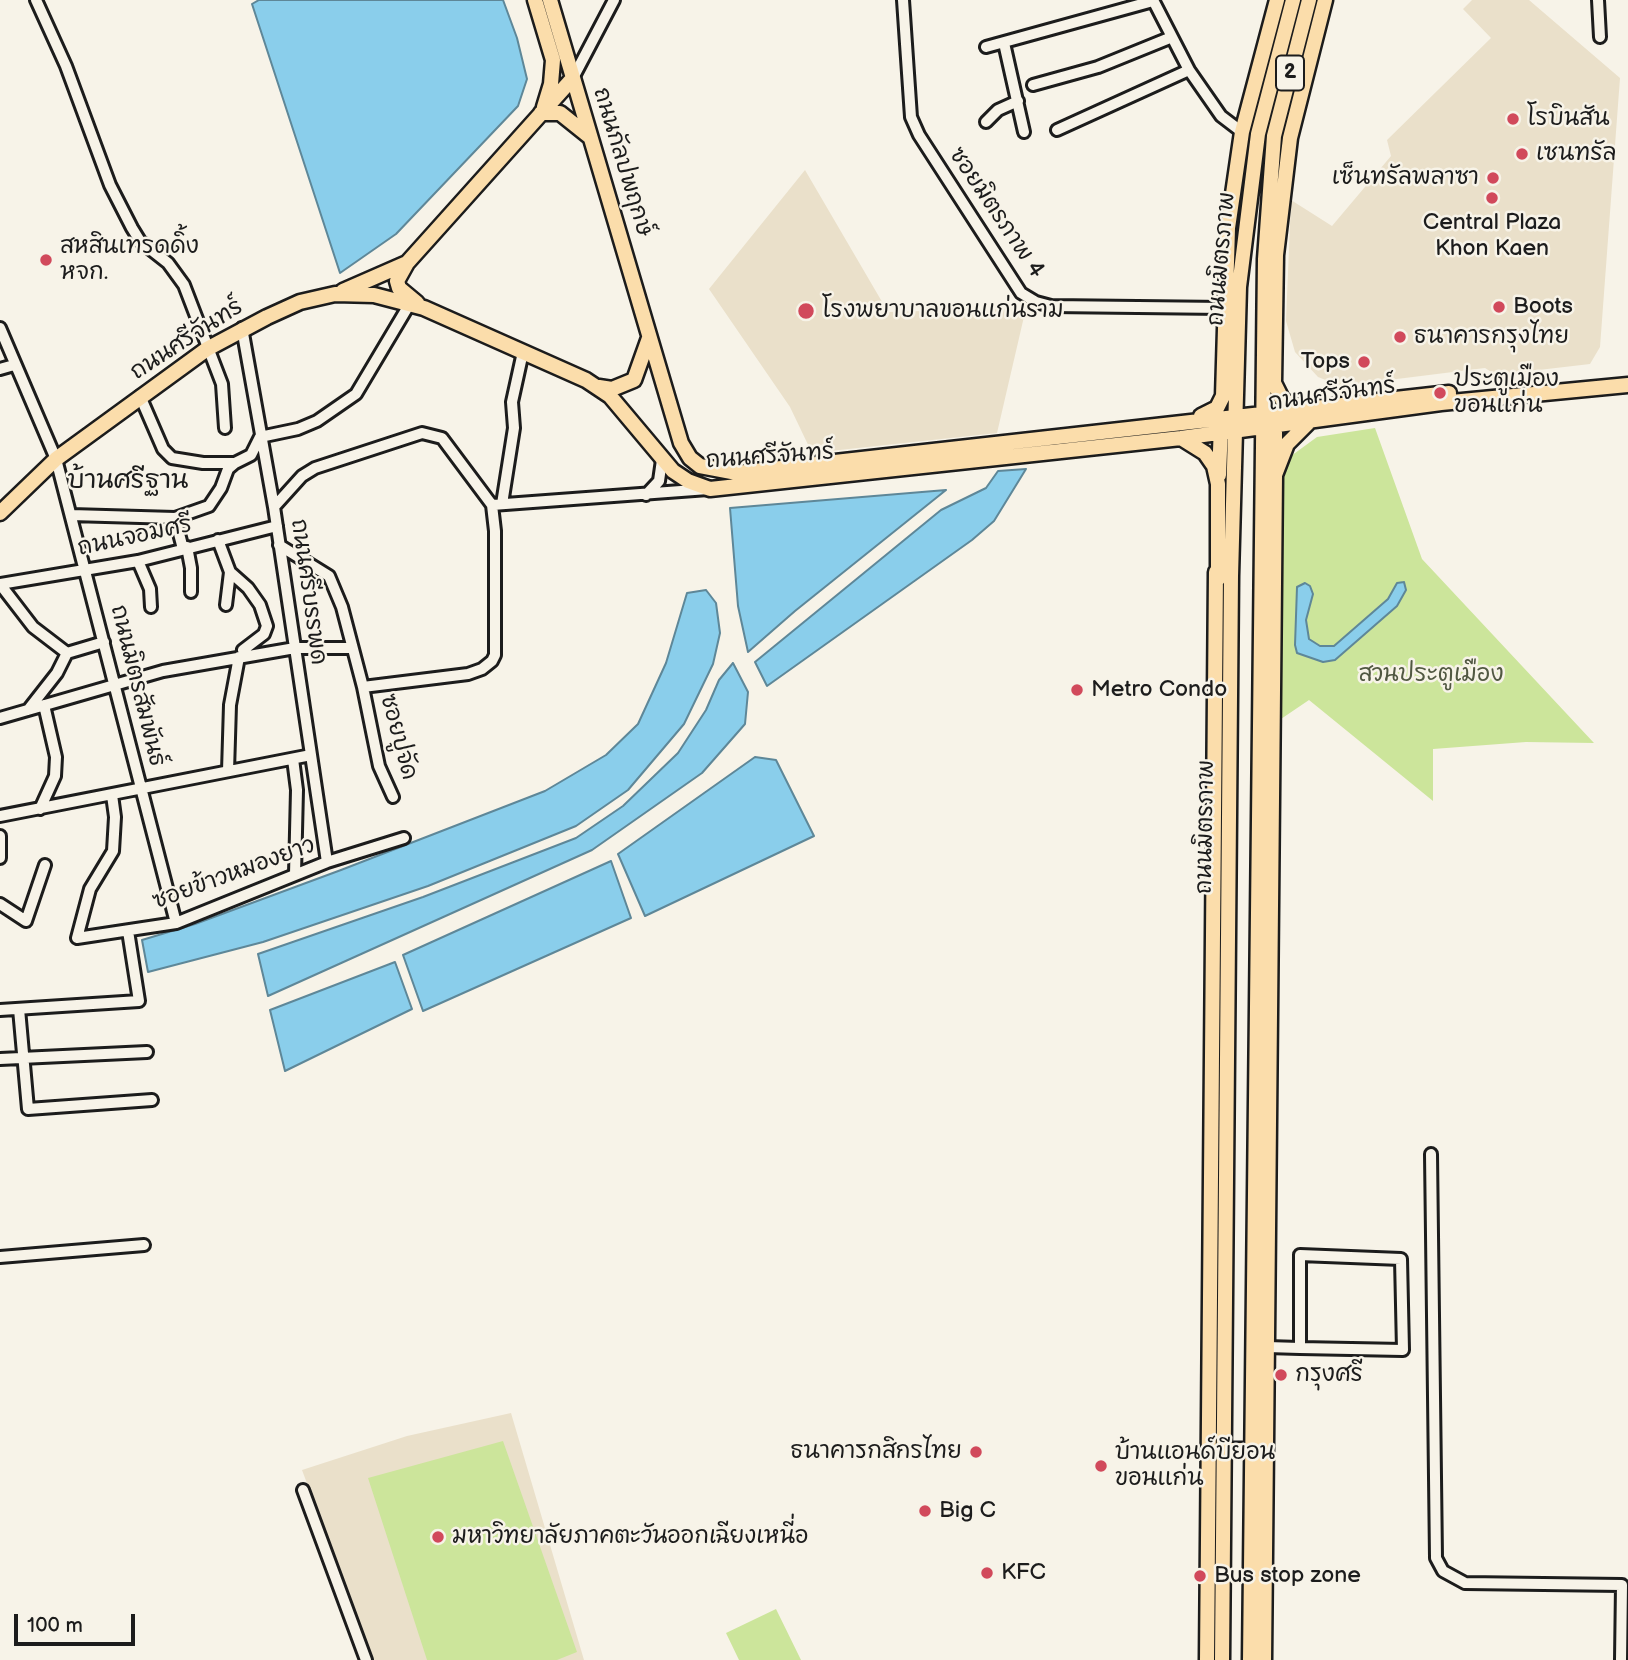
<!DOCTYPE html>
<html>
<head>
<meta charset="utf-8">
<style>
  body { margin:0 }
  #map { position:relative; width:1628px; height:1660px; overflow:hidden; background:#f7f3e8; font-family:"Balsamiq Sans",sans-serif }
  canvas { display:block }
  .scale { position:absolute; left:14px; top:1614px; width:121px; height:32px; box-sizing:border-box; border:4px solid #1c1c1c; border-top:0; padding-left:9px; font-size:21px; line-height:24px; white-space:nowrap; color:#1c1c1c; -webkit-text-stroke:5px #f7f3e8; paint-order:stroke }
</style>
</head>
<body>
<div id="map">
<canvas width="1628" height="1660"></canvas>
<div class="scale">100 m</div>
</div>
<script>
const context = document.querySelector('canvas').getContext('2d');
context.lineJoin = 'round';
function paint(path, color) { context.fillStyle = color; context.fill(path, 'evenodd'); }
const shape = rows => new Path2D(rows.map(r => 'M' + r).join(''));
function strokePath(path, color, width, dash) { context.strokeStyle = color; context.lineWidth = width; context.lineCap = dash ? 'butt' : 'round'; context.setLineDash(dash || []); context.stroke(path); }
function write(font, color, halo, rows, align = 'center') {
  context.font = font + ' "Balsamiq Sans","Playpen Sans Thai",sans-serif'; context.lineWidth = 5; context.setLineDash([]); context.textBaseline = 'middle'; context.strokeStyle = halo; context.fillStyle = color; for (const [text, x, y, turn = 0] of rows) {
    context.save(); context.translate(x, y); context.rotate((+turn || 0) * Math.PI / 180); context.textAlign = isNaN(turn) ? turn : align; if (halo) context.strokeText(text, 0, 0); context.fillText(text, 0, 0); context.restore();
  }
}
const built = shape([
  [1472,0,1529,0,1620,78,1600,347,1590,364,1496,375,1485,368,1341,386,1318,377,1295,352,1286,321,1291,200,1332,226,1391,156,1387,140,1491,38,1463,9],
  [805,170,888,312,1026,308,997,433,812,453,790,407,709,289],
  [511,1413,584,1660,373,1660,302,1470,407,1436]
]);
const green = shape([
  [1375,428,1422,559,1594,743,1526,742,1433,749,1433,801,1309,700,1278,721,1281,478,1291,456,1317,437],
  [1397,583,1397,606,1323,662,1298,653,1295,645,1297,587,1313,594,1306,620,1309,639,1320,646,1334,646,1388,599],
  [503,1441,577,1652,557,1660,427,1660,368,1478],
  [776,1609,801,1660,739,1660,726,1633]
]);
const water = shape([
  [259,0,503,0,517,38,527,79,518,106,396,234,340,273,252,4,259,0],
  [1026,469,994,521,972,540,767,686,755,662,941,510,986,488,998,471,1026,469],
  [946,490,795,611,748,652,738,606,730,508,946,490],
  [1404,582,1406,590,1397,606,1335,660,1323,662,1297,653,1295,645,1297,587,1305,583,1310,586,1313,594,1306,620,1309,639,1320,646,1334,646,1388,599,1397,583,1404,582],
  [706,590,716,603,720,633,713,664,684,724,628,790,576,826,428,886,263,942,148,972,142,940,195,924,341,870,545,791,606,755,638,724,666,663,687,593,706,590],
  [733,663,748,692,745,724,702,773,592,850,268,996,258,954,423,897,576,838,623,806,678,753,706,710,719,680,733,663],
  [755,757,776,760,814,836,645,916,618,854,755,757],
  [611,861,631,918,423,1011,403,955,611,861],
  [395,962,412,1009,285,1071,270,1010,395,962]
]);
const minor = shape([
  [36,0,66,66,110,185,132,228,140,241,168,263,184,285,222,384,225,428],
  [903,0,911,117,919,135,1021,293,1036,302,1051,306,1224,308],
  [1153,0,1189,70,1221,116,1242,132],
  [1598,0,1600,37],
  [1004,43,1024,132],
  [986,47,1153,1],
  [573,78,614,0],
  [1033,85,1098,67,1172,37],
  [986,122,998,110,1018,101],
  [1057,130,1189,70],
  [0,328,56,459,176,923],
  [242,328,274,507,327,862],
  [0,369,14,365],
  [140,396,163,449,172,458,203,463,235,463,251,455,260,437,298,429,317,421,356,394,409,305],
  [646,495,659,481,662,460],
  [502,504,514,428,512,402,523,352],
  [492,505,708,489],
  [274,507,302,476,315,468,422,433,442,438,492,505,495,531,495,655,492,661,482,669,468,674,363,687,342,607,329,576,279,545],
  [71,515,175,518],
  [218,540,230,572,226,605],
  [187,547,191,568,191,592],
  [183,549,175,518,209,506,221,488,228,469,235,463],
  [138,561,150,589,151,607],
  [230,572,248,588,260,605,267,626,264,634,243,650,245,656],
  [0,584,138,561,277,526],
  [0,584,33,627,67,653],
  [363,687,379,766,393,797],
  [28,710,57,673,67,653,104,642],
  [0,718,163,671,295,648,351,648],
  [293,759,297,790,295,874],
  [228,771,230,705,239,657],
  [112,795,115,817,113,851,90,889,77,938,176,923,327,862,404,838],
  [40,809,55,776,56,757,44,705],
  [0,816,311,755],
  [0,836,0,858],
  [0,904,26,921,45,865],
  [19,1009,28,1109,152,1100],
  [0,1010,139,1001,128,931],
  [0,1059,147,1052],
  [1431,1154,1436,1558,1443,1571,1465,1583,1622,1585,1621,1660],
  [0,1257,144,1245],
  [1267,1347,1300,1348,1403,1350,1401,1259,1300,1255,1300,1348],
  [303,1490,366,1660]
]);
const major = shape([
  [535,0,553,60,551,84,544,107],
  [550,0,681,443,690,458,700,466,737,473,1449,393],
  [541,113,560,113,590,137],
  [343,291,407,263],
  [417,303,399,288,397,281,407,263,573,78],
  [599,387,612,389,634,380,649,338],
  [1299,406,1283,401,1274,383,1276,255,1290,138,1325,0],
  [1201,416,1217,408,1223,396,1228,228,1242,132,1277,0],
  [1275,419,1275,465],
  [1181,438,1205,453,1214,466,1218,484,1218,579],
  [1219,475,1221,426],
  [0,513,56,459,207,349,267,317,300,302,335,294,374,295,424,308,586,380,610,396,673,471,688,481,710,489,1181,438,1441,403,1628,385],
  [1224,1450,1252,1450],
  [1207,1660,1216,572],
  [1222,1660,1231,576,1239,287,1258,134,1293,0],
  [1250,1660,1265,259,1274,136,1309,0],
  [1264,1660,1275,475,1287,444,1309,422]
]);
const markers = [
  [1513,119,7,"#d1495b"],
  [1522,154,7,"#d1495b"],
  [1493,178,7,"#d1495b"],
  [1492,198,7,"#d1495b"],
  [46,260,7,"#d1495b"],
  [1499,307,7,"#d1495b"],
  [806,311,9,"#d1495b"],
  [1400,337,7,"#d1495b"],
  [1364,362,7,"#d1495b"],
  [1440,393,7,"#d1495b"],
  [1077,690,7,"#d1495b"],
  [1281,1375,7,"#d1495b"],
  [976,1452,7,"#d1495b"],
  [1101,1466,7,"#d1495b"],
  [925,1511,7,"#d1495b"],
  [438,1537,7,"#d1495b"],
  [987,1573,7,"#d1495b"],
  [1200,1576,7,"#d1495b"]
];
const shields = [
  [1290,73,28]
];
const shieldNames = [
  ["2",1290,73]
];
const poiNames = [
  ["โรบินสัน",1527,119],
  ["เซนทรัล",1536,154],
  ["เซ็นทรัลพลาซา",1479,178,"right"],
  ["Central Plaza",1492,223,"center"],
  ["Khon Kaen",1492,249,"center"],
  ["สหสินเทรดดิ้ง",60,247],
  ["หจก.",60,273],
  ["Boots",1513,307],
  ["โรงพยาบาลขอนแก่นราม",822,311],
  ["ธนาคารกรุงไทย",1414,337],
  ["Tops",1350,362,"right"],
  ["ประตูเมือง",1454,380],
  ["ขอนแก่น",1454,406],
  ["Metro Condo",1091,690],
  ["กรุงศรี",1295,1375],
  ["ธนาคารกสิกรไทย",962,1452,"right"],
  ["บ้านแอนด์บียอน",1115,1453],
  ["ขอนแก่น",1115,1479],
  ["Big C",939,1511],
  ["มหาวิทยาลัยภาคตะวันออกเฉียงเหนี่อ",452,1537],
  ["KFC",1001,1573],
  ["Bus stop zone",1214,1576]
];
const streetNames = [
  ["ถนนกัลปพฤกษ์",622,162,73],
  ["ซอยมิตรภาพ 4",996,213,56],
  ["ถนนมิตรภาพ",1222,259,-85],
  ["ถนนศรีจันทร์",187,340,-33],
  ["ถนนศรีจันทร์",1332,395,-8],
  ["ถนนศรีจันทร์",770,457,-4],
  ["ถนนจอมศรี",135,537,-12],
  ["ถนนศรีบรรพด",308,592,82],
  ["ถนนมิตรสัมพันธ์",137,686,76],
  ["ซอยปูจัด",398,737,75],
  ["ถนนมิตรภาพ",1206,827,-89],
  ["ซอยข้าวหมองยาว",234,874,-20]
];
const parkNames = [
  ["สวนประตูเมือง",1431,675]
];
const quarterNames = [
  ["บ้านศรีฐาน",128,481]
];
paint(built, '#eae0ca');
paint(green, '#cce59b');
paint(water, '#8aceeb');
strokePath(water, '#5e8798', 2);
strokePath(minor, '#1c1c1c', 16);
strokePath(major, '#1c1c1c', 19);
strokePath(minor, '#f7f3e8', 10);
strokePath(major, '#fbddab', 14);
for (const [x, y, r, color] of markers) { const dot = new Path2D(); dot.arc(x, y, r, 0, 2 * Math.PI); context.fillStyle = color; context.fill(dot); strokePath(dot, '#f7f3e8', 2.5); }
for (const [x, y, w] of shields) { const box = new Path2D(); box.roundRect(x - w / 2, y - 17.5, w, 35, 5); context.fillStyle = '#f7f3e8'; context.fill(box); strokePath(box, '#1c1c1c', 2); }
write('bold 21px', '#1c1c1c', null, shieldNames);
write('23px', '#1c1c1c', '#f7f3e8', poiNames, 'left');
write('23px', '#1c1c1c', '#f7f3e8', streetNames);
write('23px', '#515842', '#f7f3e8', parkNames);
write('26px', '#1c1c1c', '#f7f3e8', quarterNames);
</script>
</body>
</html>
